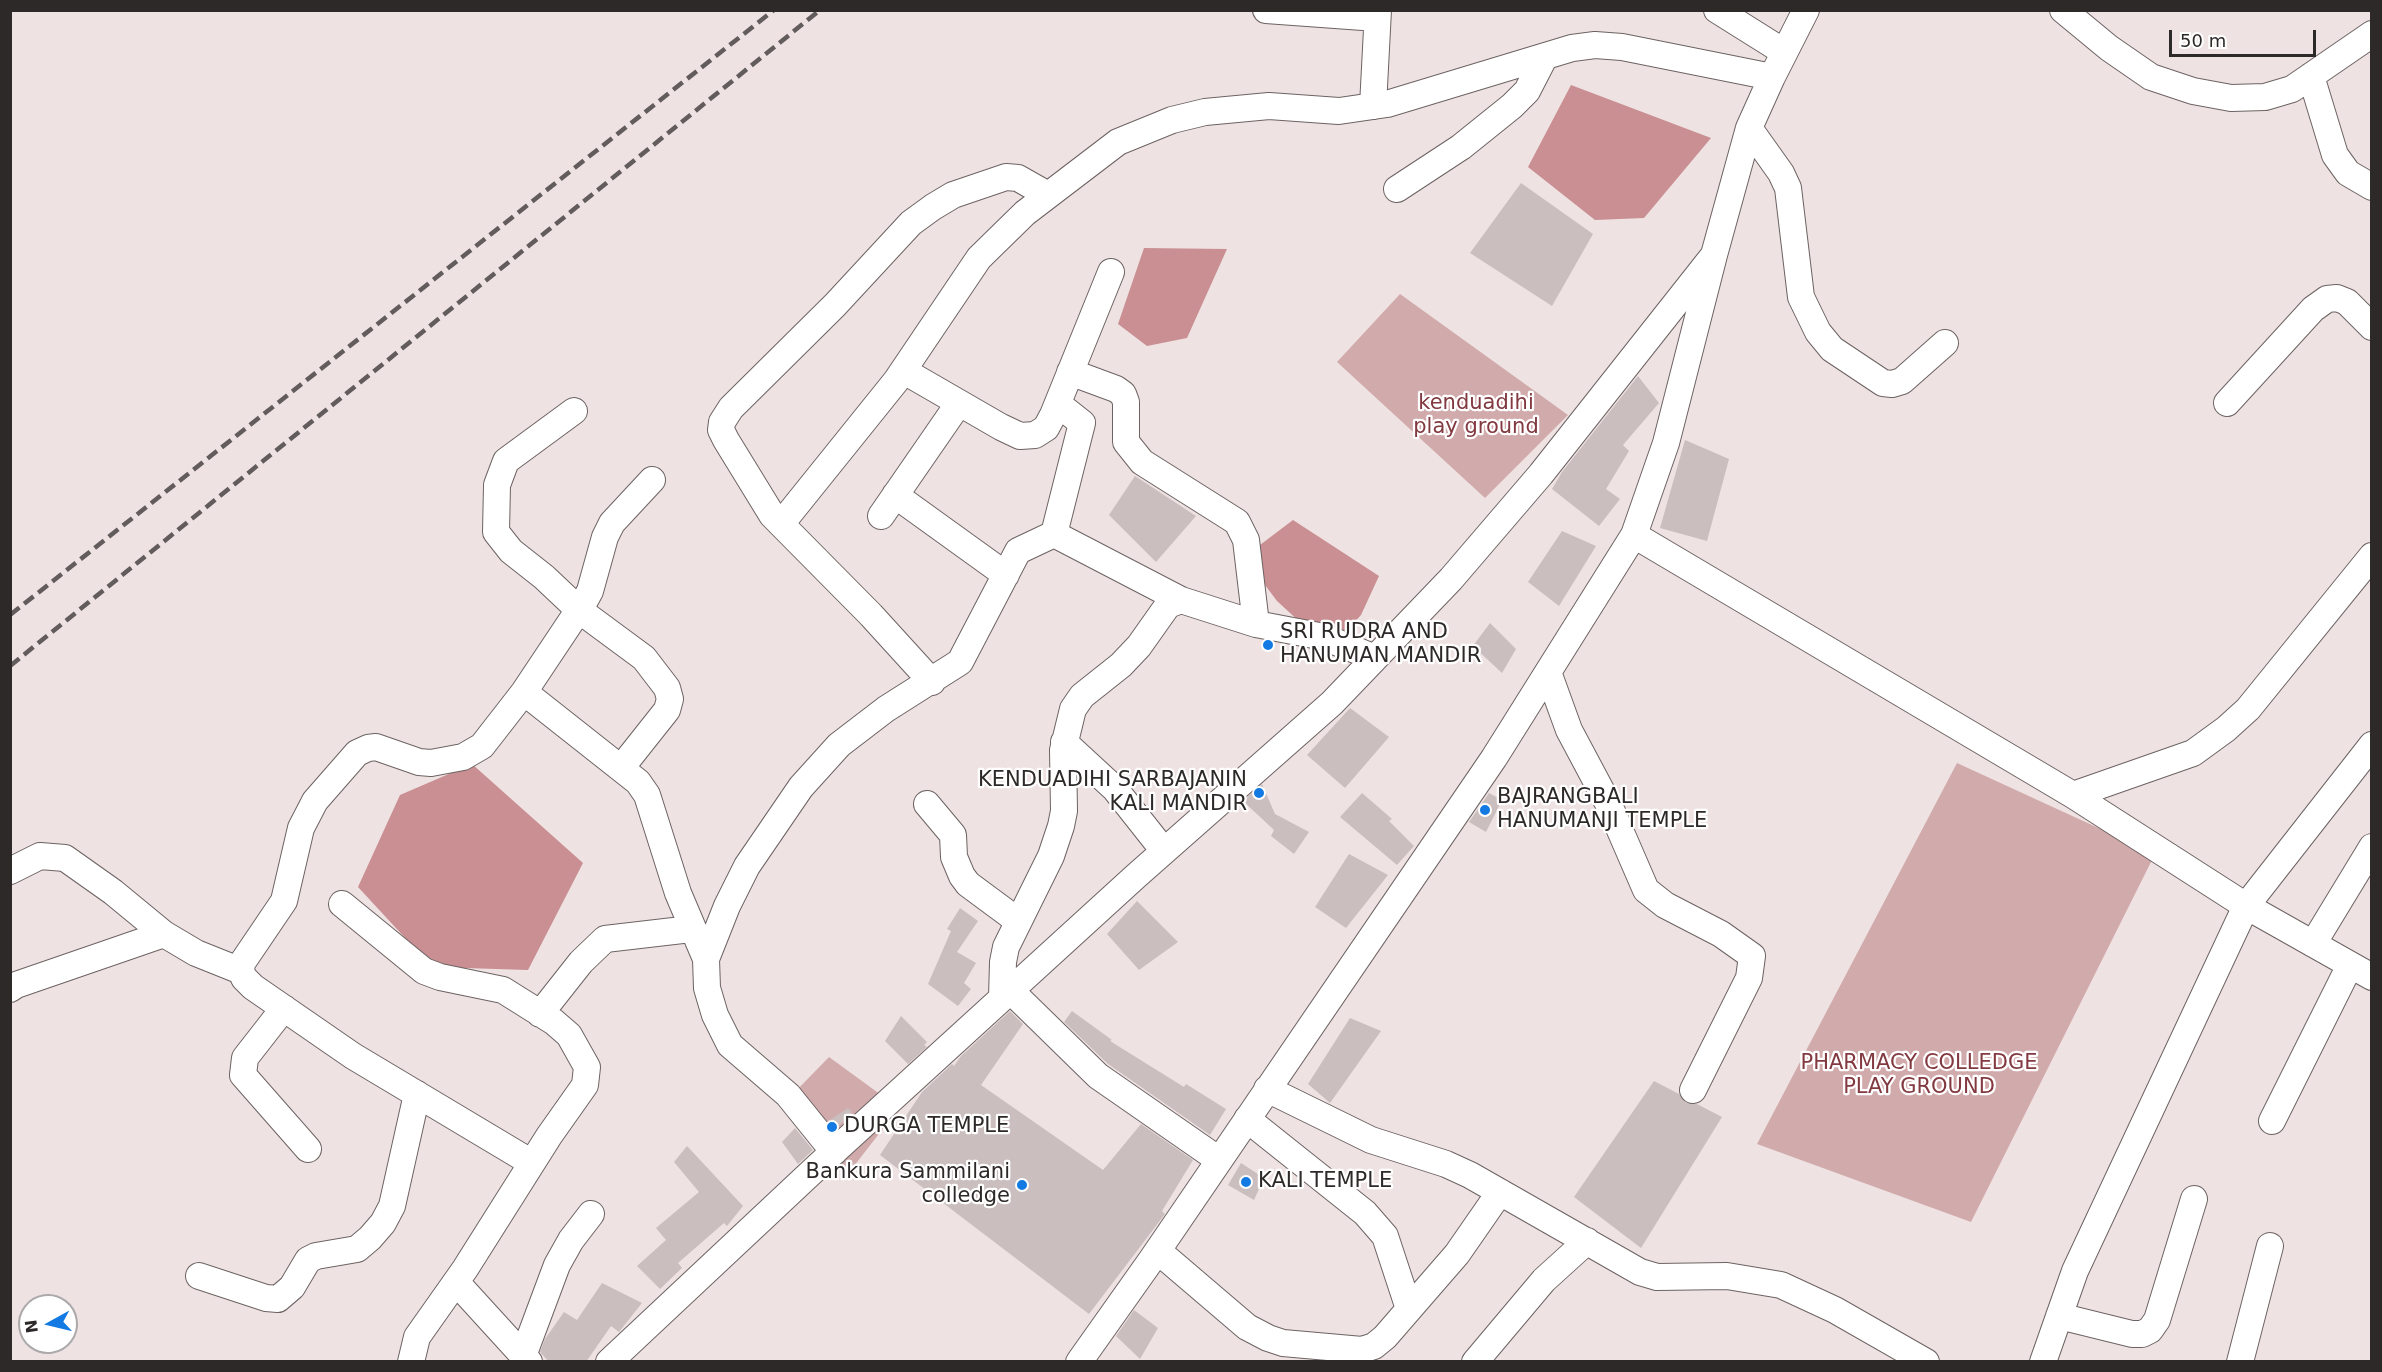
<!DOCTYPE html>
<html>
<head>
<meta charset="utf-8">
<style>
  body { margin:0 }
  #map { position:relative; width:2382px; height:1372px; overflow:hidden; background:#efe2e2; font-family:"DejaVu Sans",sans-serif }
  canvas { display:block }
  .frame { position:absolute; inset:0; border:12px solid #2e2929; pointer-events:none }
  .north { position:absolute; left:18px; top:1294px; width:60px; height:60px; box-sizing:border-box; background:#fff; border:2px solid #aba9a9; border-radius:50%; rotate:262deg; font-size:16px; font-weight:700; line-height:24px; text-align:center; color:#2e2929 }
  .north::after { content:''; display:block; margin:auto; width:21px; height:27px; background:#127ae2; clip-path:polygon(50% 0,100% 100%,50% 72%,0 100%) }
  .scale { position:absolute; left:2169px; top:30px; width:147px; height:27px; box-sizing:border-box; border:3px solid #2e2929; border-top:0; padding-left:8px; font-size:18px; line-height:21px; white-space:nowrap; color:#2e2929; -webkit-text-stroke:4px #fff; paint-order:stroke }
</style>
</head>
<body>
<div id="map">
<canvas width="2382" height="1372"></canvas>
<div class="frame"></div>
<div class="north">N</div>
<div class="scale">50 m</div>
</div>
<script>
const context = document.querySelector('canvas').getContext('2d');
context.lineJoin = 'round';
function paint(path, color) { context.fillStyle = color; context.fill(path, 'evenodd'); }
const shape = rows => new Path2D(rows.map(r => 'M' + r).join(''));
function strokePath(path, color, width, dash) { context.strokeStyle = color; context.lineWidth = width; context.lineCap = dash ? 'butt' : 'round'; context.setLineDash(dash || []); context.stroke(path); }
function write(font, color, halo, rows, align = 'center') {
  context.font = font + ' "DejaVu Sans",sans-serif'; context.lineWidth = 4.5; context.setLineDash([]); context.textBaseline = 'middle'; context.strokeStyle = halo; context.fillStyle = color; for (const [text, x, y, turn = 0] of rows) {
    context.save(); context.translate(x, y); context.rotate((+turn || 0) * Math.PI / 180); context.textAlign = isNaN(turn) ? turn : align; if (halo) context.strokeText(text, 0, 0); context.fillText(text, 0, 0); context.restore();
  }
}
const green = shape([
  [1400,294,1568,415,1485,498,1337,362],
  [1957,763,2155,854,1971,1222,1757,1144],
  [829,1057,899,1108,847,1175,833,1143,794,1093]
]);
const forest = shape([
  [1571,85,1711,138,1644,218,1595,220,1528,167],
  [1144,248,1227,249,1187,338,1147,346,1118,324],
  [1293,520,1379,576,1361,615,1342,636,1301,623,1277,601,1259,577,1256,548],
  [472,764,583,863,528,970,432,967,358,887,400,795]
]);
const building = shape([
  [1521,183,1593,234,1552,306,1470,253],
  [1638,376,1659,403,1623,445,1629,451,1606,489,1620,499,1599,526,1552,489,1562,472],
  [1685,440,1729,459,1707,541,1660,528],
  [1135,476,1196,516,1156,562,1109,515],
  [1562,531,1596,546,1559,606,1528,582],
  [1490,623,1516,649,1502,673,1473,646],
  [1350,708,1389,737,1345,788,1307,755],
  [1262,784,1275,814,1309,832,1294,854,1271,836,1274,830,1243,801],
  [1362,793,1392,819,1389,821,1414,846,1397,865,1340,817],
  [1489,793,1502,800,1486,832,1469,822],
  [1349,854,1388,875,1346,928,1315,907],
  [1137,901,1178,942,1139,970,1107,934],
  [960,908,978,921,957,952,976,963,964,983,971,989,958,1006,928,984,951,931,947,929],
  [1010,1011,1023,1024,981,1085,1103,1170,1141,1124,1193,1160,1162,1211,1165,1214,1089,1314,880,1155,922,1092,952,1064,954,1066,961,1056],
  [1072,1011,1112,1040,1110,1041,1184,1087,1186,1084,1226,1109,1210,1135,1108,1064,1064,1022],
  [901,1016,927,1042,924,1045,927,1047,908,1064,885,1041],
  [1350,1018,1381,1031,1330,1103,1308,1084],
  [1654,1081,1679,1094,1686,1103,1697,1104,1722,1117,1641,1248,1574,1197],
  [848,1108,852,1112,835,1130,828,1121],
  [795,1128,813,1150,798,1164,782,1142],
  [687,1146,743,1206,727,1226,724,1223,678,1263,682,1268,660,1289,637,1266,666,1240,656,1228,699,1192,674,1162],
  [1241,1163,1264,1178,1254,1200,1228,1185],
  [602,1283,642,1303,619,1332,611,1326,586,1362,549,1362,540,1352,545,1339,564,1312,577,1320],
  [1134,1310,1158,1328,1140,1359,1116,1336]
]);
const minor = shape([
  [1266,10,1377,18],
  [1717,10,1784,52],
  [2063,10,2109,48,2151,77,2193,91,2231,98,2265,97,2292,89,2372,34],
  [2311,76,2335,155,2348,173,2372,187],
  [1373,106,1378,10],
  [1749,128,1781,173,1788,188,1801,297,1818,332,1832,349,1883,383,1892,384,1902,381,1945,343],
  [1397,189,1461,147,1512,106,1527,91,1544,58],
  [904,371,1001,427,1020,436,1035,435,1046,428,1053,415,1111,272],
  [1070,372,1116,389,1123,394,1126,402,1126,442,1142,462,1237,522,1246,540,1256,624],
  [2227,403,2313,309,2327,299,2337,298,2347,302,2372,327],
  [574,411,506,461,497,485,496,532,511,551,544,577,579,610,644,658,667,688,670,699,667,710,621,768],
  [895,495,1006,575],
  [881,516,959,403],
  [781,524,896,381,979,258,1025,213,1118,142,1172,120,1205,112,1269,106,1339,111,1387,104,1572,48,1595,45,1622,47,1772,77],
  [1054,534,1181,600],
  [1634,535,2073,795,2246,906,2372,977],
  [1548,672,1569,730,1610,807,1646,890,1665,905,1721,934,1752,956,1749,978,1693,1090],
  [932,682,871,615,772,515,726,440,721,430,722,422,731,408,835,305,911,223,933,207,953,195,1006,177,1018,178,1048,195],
  [524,692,638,782,647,795,678,893,706,959],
  [1064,742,1115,789,1164,851],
  [2073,795,2193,753,2226,729,2248,709,2372,556],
  [927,804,953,835,954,857,962,876,968,884,1018,921],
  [10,871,40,856,65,858,113,892,164,934,196,953,241,971],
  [342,904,424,971,440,977,503,990,554,1022,569,1035,587,1067,585,1085,549,1136,465,1269,417,1337,411,1362],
  [2313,944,2372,847],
  [10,989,16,985,164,934],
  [1010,990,1098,1076,1219,1160],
  [1002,998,1003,962,1006,947,1051,856,1061,826,1064,811,1063,750,1073,709,1082,696,1121,665,1139,646,1168,605,1181,600,1256,624,1324,637,1375,658],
  [284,1008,245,1058,243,1075,308,1149],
  [540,1014,581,962,605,939,691,929],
  [1267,1089,1371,1140,1446,1164,1470,1175,1640,1272,1657,1277,1727,1276,1781,1285,1835,1310,1926,1362],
  [1247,1119,1365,1213,1385,1236,1409,1309],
  [2272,1121,2350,965],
  [834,1152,788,1095,730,1045,715,1015,707,988,706,959,727,906,747,866,801,787,839,745,886,709,960,662,1018,551,1054,534,1082,423,1058,404],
  [532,1163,353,1056,253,987,244,978,241,971,242,963,284,901,301,828,315,801,357,753,368,748,376,747,419,762,431,763,463,757,482,746,524,692,584,602,590,591,605,537,612,523,652,480],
  [1158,1251,1247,1327,1268,1338,1283,1343,1362,1350,1374,1346,1385,1337,1457,1254,1500,1192],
  [199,1276,266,1298,278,1299,292,1287,308,1260,316,1256,357,1249,370,1238,383,1223,392,1206,417,1094],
  [456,1282,529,1362],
  [2059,1316,2132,1334,2142,1334,2150,1330,2157,1320,2194,1199],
  [523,1356,557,1265,571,1240,591,1214],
  [609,1362,817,1167,1136,876,1332,703,1451,579,1541,474,1714,255],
  [1079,1362,1152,1259,1494,758,1634,535,1666,443,1714,255,1749,128,1772,77,1806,10],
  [1475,1362,1544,1280,1587,1241],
  [2043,1362,2075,1271,2246,906,2372,745],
  [2240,1362,2270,1246]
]);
const rail = shape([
  [10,615,774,10],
  [10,666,820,10]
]);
const markers = [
  [1268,645,6,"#127ae2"],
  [1259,793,6,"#127ae2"],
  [1485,810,6,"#127ae2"],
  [832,1127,6,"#127ae2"],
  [1246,1182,6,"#127ae2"],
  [1022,1185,6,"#127ae2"]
];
const parkNames = [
  ["kenduadihi",1476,404],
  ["play ground",1476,428],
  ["PHARMACY COLLEDGE",1919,1064],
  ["PLAY GROUND",1919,1088]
];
const poiNames = [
  ["SRI RUDRA AND",1280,633],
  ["HANUMAN MANDIR",1280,657],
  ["KENDUADIHI SARBAJANIN",1247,781,"right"],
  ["KALI MANDIR",1247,805,"right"],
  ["BAJRANGBALI",1497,798],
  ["HANUMANJI TEMPLE",1497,822],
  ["DURGA TEMPLE",844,1127],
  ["Bankura Sammilani",1010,1173,"right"],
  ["colledge",1010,1197,"right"],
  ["KALI TEMPLE",1258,1182]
];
paint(green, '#d1aaab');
paint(forest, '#c98f92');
paint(building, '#cabebe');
strokePath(minor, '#6d6363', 28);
strokePath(minor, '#fff', 26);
strokePath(rail, '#635c5c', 4.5, [12, 6]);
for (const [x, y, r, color] of markers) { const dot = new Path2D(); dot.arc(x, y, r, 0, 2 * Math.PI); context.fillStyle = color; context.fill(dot); strokePath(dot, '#fff', 2); }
write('21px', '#823940', '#fff', parkNames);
write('21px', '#2e2929', '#fff', poiNames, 'left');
</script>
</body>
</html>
